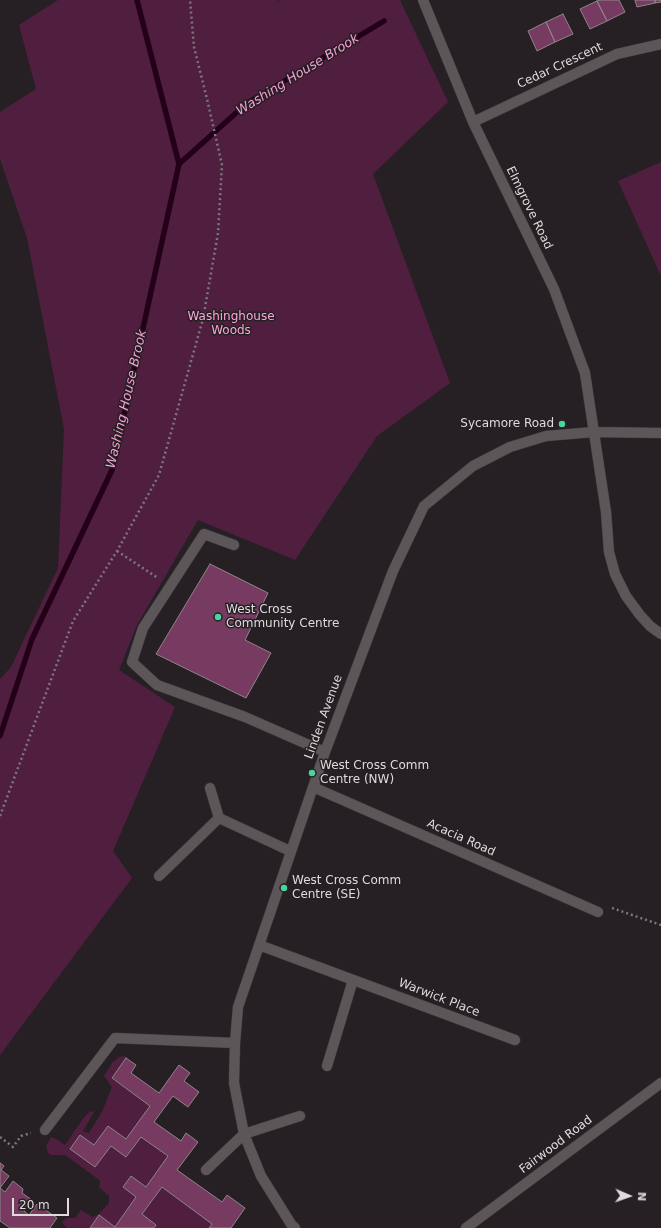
<!DOCTYPE html>
<html>
<head>
<meta charset="utf-8">
<style>
  body { margin:0 }
  #map { position:relative; width:661px; height:1228px; overflow:hidden; background:#262024; font-family:"DejaVu Sans",sans-serif }
  canvas { display:block }
  .north { position:absolute; left:609px; top:1176px; width:40px; height:40px; -webkit-text-stroke:3px #262024; paint-order:stroke; rotate:92deg; font-size:11px; font-weight:700; line-height:16px; text-align:center; color:#dfdbdd }
  .north::after { content:''; display:block; margin:auto; width:14px; height:18px; background:#dfdbdd; clip-path:polygon(50% 0,100% 100%,50% 72%,0 100%) }
  .scale { position:absolute; left:12px; top:1198px; width:57px; height:18px; box-sizing:border-box; border:2px solid #dfdbdd; border-top:0; padding-left:5px; font-size:12px; line-height:14px; white-space:nowrap; color:#dfdbdd; -webkit-text-stroke:3px #262024; paint-order:stroke }
</style>
</head>
<body>
<div id="map">
<canvas width="661" height="1228"></canvas>
<div class="north">N</div>
<div class="scale">20 m</div>
</div>
<script>
const context = document.querySelector('canvas').getContext('2d');
context.lineJoin = 'round';
function paint(path, color) { context.fillStyle = color; context.fill(path, 'evenodd'); }
const shape = rows => new Path2D(rows.map(r => 'M' + r).join(''));
function strokePath(path, color, width, dash) { context.strokeStyle = color; context.lineWidth = width; context.lineCap = dash ? 'butt' : 'round'; context.setLineDash(dash || []); context.stroke(path); }
function write(font, color, halo, rows, align = 'center') {
  context.font = font + ' "DejaVu Sans",sans-serif'; context.lineWidth = 3; context.setLineDash([]); context.textBaseline = 'middle'; context.strokeStyle = halo; context.fillStyle = color; for (const [text, x, y, turn = 0] of rows) {
    context.save(); context.translate(x, y); context.rotate((+turn || 0) * Math.PI / 180); context.textAlign = isNaN(turn) ? turn : align; if (halo) context.strokeText(text, 0, 0); context.fillText(text, 0, 0); context.restore();
  }
}
const green = shape([
  [58,0,278,0,279,1,282,0,400,0,448,102,373,174,450,383,377,436,295,560,198,520,137,625,119,670,175,707,113,851,132,878,0,1055,0,679,11,667,58,568,64,429,27,238,0,159,0,112,36,89,19,25],
  [661,162,661,276,618,181],
  [124,1056,126,1058,112,1079,150,1106,126,1139,108,1126,94,1145,80,1135,70,1149,95,1167,111,1146,127,1157,141,1137,168,1156,146,1187,130,1176,123,1187,136,1197,115,1227,99,1216,90,1228,67,1228,64,1225,62,1222,66,1218,75,1218,81,1210,92,1217,98,1215,109,1203,109,1196,99,1187,100,1181,98,1179,65,1155,51,1155,48,1153,46,1146,51,1137,56,1139,65,1145,82,1120,90,1111,94,1112,83,1131,89,1133,102,1112,112,1087,104,1076,112,1063,119,1057],
  [162,1187,212,1224,209,1228,154,1228,156,1225,142,1214]
]);
const stream = shape([
  [179,164,246,104,384,21],
  [0,736,32,639,112,470,179,164,137,0]
]);
const building = shape([
  [600,0,619,0,625,12,607,21,597,1,600,0],
  [635,0,655,0,655,3,637,7,635,0],
  [655,0,661,0,661,2,655,3,655,0],
  [597,1,607,21,590,29,580,9,597,1],
  [563,14,573,34,555,42,546,22,563,14],
  [546,22,555,42,537,51,528,31,546,22],
  [210,564,268,593,245,640,271,653,246,698,156,654,210,564],
  [126,1058,136,1065,131,1073,159,1093,179,1065,190,1073,184,1081,199,1092,188,1107,173,1096,154,1122,181,1141,186,1133,198,1142,177,1170,222,1202,227,1195,245,1208,231,1228,209,1228,212,1224,162,1187,142,1214,156,1225,154,1228,90,1228,99,1215,115,1227,136,1197,123,1187,131,1176,146,1187,168,1156,141,1137,126,1157,111,1146,95,1167,70,1149,80,1135,94,1145,108,1126,126,1139,150,1106,112,1078,126,1058],
  [0,1163,4,1166,1,1170,9,1176,0,1188,5,1192,13,1181,23,1189,22,1193,32,1200,24,1211,29,1215,37,1204,57,1218,50,1228,10,1228,0,1221,0,1163]
]);
const path = shape([
  [117,551,158,578],
  [0,816,73,621,117,551,159,475,203,319,218,233,222,165,207,99,194,47,190,0],
  [612,908,661,925],
  [0,1137,13,1147,21,1136,31,1133]
]);
const minor = shape([
  [423,0,473,122,554,289,585,373,606,512,609,552,615,574,626,596,640,615,650,626,661,634],
  [473,122,617,54,661,44],
  [234,545,204,534,143,628,132,662,157,685,245,717,325,752],
  [313,787,598,912],
  [210,788,219,818],
  [159,876,219,818,290,851],
  [259,945,515,1040],
  [327,1066,353,980],
  [45,1130,115,1038,235,1043],
  [206,1170,244,1134,300,1116],
  [295,1228,291,1224,261,1176,244,1134,234,1083,235,1043,238,1007,325,752,393,571,424,506,473,466,510,447,546,436,594,432,661,433],
  [466,1228,661,1083]
]);
const markers = [
  [562,424,4,"#49d49c"],
  [218,617,4,"#49d49c"],
  [312,773,4,"#49d49c"],
  [284,888,4,"#49d49c"]
];
const streetNames = [
  ["Cedar Crescent",560,66,-25],
  ["Elmgrove Road",529,208,64],
  ["Linden Avenue",324,717,-70],
  ["Acacia Road",461,838,24],
  ["Warwick Place",439,998,21],
  ["Fairwood Road",556,1145,-37]
];
const parkNames = [
  ["Washinghouse",231,317],
  ["Woods",231,331]
];
const poiNames = [
  ["Sycamore Road",554,424,"right"],
  ["West Cross",226,610],
  ["Community Centre",226,624],
  ["West Cross Comm",320,766],
  ["Centre (NW)",320,780],
  ["West Cross Comm",292,881],
  ["Centre (SE)",292,895]
];
const waterNames = [
  ["Washing House Brook",298,75,-32],
  ["Washing House Brook",127,399,-77]
];
paint(green, '#501f3f');
strokePath(stream, '#240018', 5.5);
paint(building, '#773b62');
strokePath(building, '#8d8589', 1);
strokePath(minor, '#413c3f', 11);
strokePath(path, '#7c777a', 2.5, [2, 3]);
strokePath(minor, '#5c5659', 10);
for (const [x, y, r, color] of markers) { const dot = new Path2D(); dot.arc(x, y, r, 0, 2 * Math.PI); context.fillStyle = color; context.fill(dot); strokePath(dot, '#262024', 1.5); }
write('12px', '#dfdbdd', '#262024', streetNames);
write('12px', '#fea3db', '#262024', parkNames);
write('12px', '#dfdbdd', '#262024', poiNames, 'left');
write('italic 13px', '#f79dd4', '#262024', waterNames);
</script>
</body>
</html>
